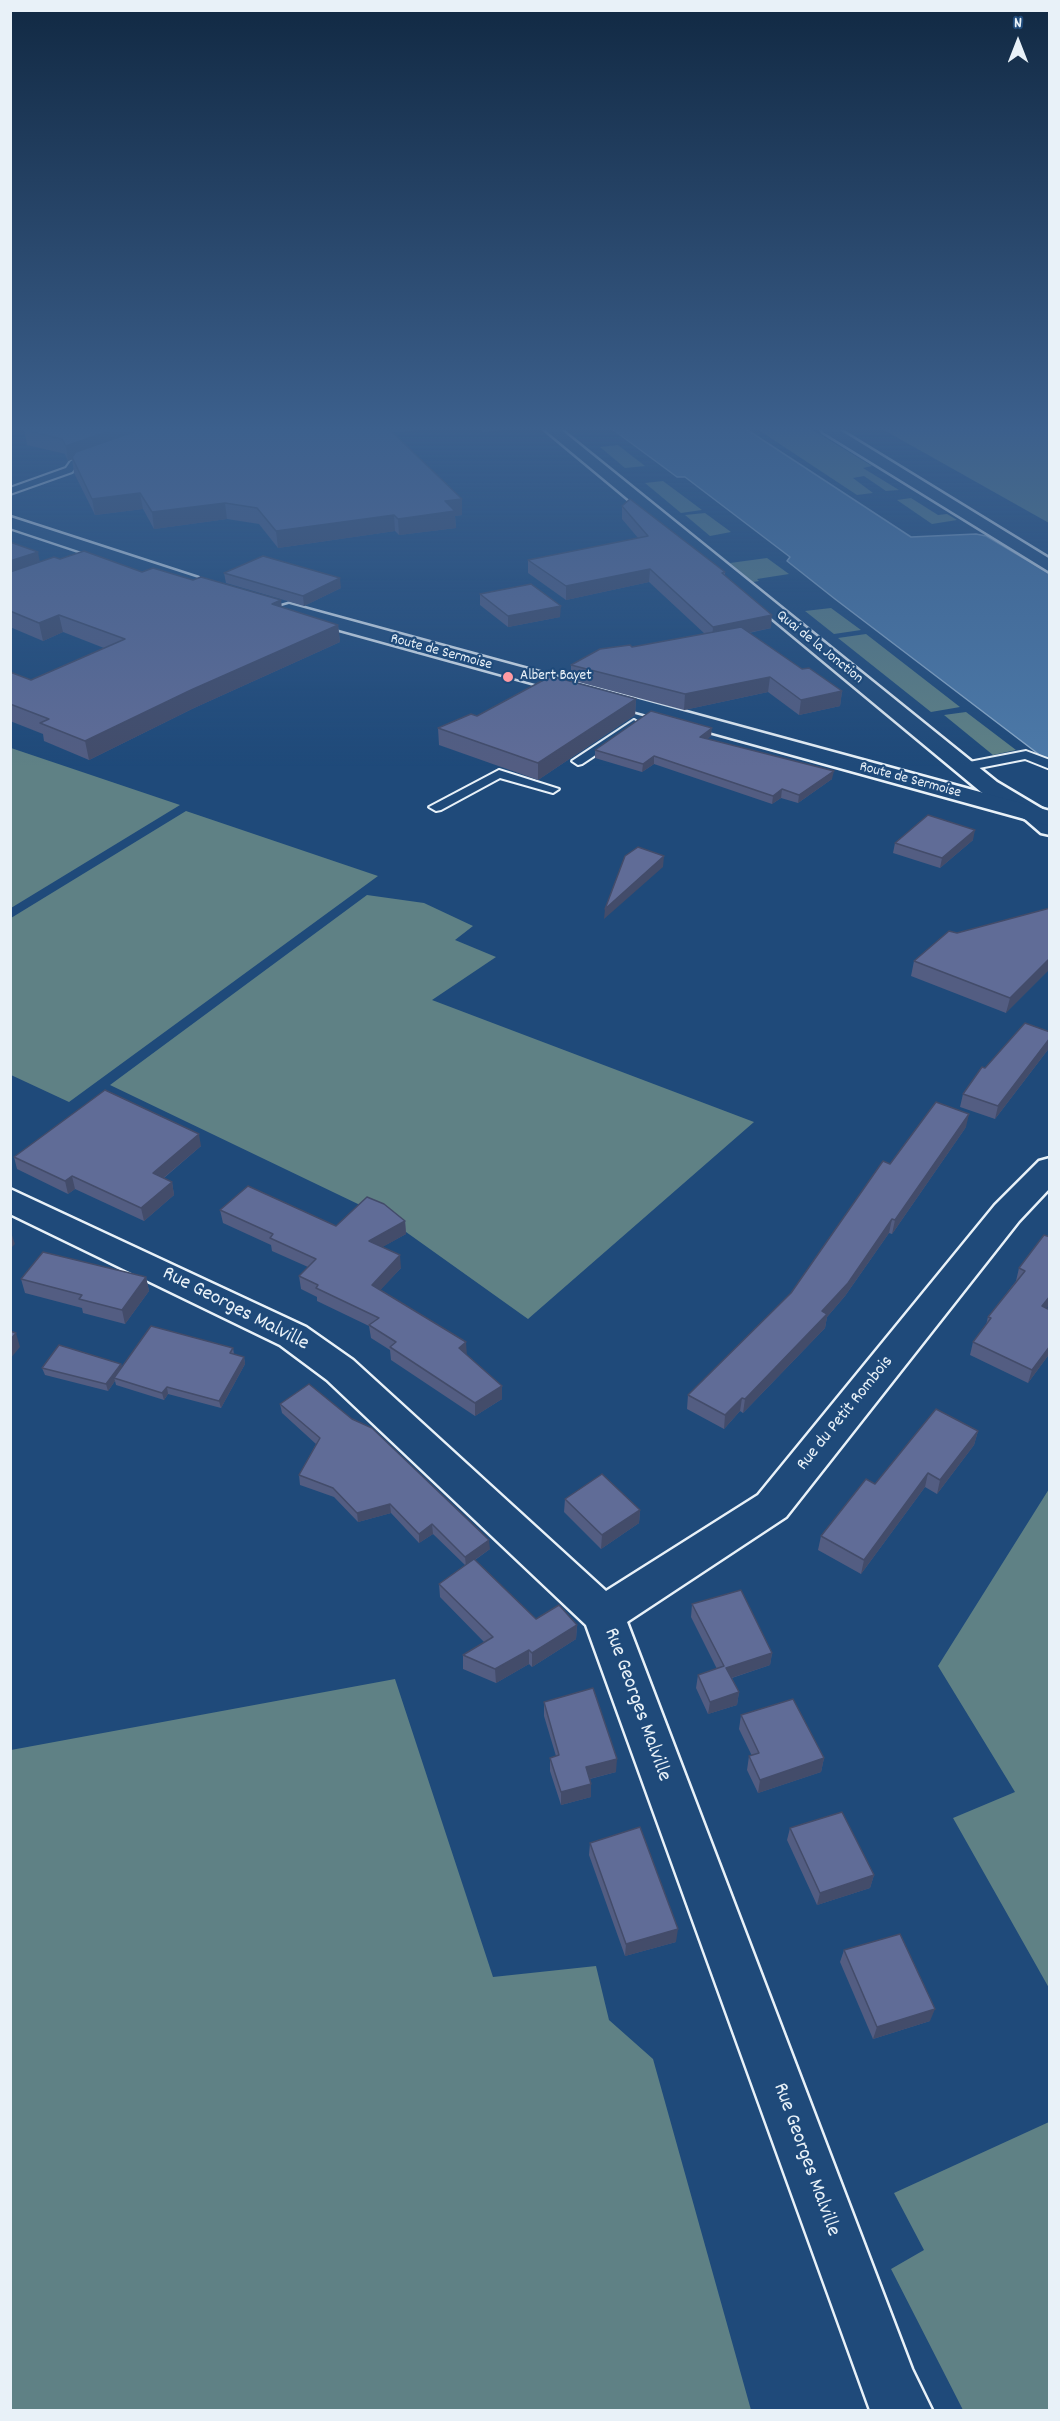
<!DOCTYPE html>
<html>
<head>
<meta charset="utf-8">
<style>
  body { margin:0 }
  #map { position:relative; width:1060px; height:2421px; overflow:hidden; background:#1f4a7a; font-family:Dekko,sans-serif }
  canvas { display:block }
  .frame { position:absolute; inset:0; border:12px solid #e8f1f8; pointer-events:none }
  .north { position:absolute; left:988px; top:12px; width:60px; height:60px; -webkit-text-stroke:4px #1f4a7a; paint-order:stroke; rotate:0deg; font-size:16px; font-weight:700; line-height:24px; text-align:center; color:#e8f1f8 }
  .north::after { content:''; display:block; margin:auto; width:21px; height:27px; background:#e8f1f8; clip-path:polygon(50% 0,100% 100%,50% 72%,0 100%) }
</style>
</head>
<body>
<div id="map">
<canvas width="1060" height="2421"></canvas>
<div class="frame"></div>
<div class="north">N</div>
</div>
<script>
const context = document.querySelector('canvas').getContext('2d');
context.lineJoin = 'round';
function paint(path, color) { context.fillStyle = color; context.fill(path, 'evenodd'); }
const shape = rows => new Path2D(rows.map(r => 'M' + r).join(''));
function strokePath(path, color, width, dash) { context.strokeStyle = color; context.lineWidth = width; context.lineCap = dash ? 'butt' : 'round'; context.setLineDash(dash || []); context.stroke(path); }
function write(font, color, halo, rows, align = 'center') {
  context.font = font + ' Dekko,sans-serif'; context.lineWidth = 4.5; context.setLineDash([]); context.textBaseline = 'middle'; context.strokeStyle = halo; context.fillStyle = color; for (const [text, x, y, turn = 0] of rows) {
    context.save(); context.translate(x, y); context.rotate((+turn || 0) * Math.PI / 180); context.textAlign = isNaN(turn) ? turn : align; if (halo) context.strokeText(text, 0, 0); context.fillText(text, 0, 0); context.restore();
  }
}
const green = shape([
  [757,429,811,429,872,466,863,468,899,490,886,491,864,476,853,478,873,493,857,495],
  [882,429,1049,429,1049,523],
  [618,445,645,466,625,468,600,447],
  [663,481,702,510,681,513,645,483],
  [911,498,938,515,947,514,957,520,932,524,897,500],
  [705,513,731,532,710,536,685,515],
  [767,558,789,574,757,579,759,581,753,582,730,563],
  [831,608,861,630,834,634,805,611],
  [866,634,960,707,931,712,838,638],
  [966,712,1016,750,993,755,944,715],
  [11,748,180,805,11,908],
  [186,811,378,876,69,1102,11,1075,11,918],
  [367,895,424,903,473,926,455,940,496,957,432,1000,754,1122,528,1319,385,1217,110,1085],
  [1049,1489,1050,1489,1049,1988,953,1818,1015,1792,938,1666],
  [395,1679,493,1977,596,1966,609,2020,653,2059,751,2410,11,2410,11,1750],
  [1049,2122,1049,2410,963,2410,891,2269,924,2250,894,2193]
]);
const water = shape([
  [612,429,746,429,911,537,976,534,986,536,1049,573,1049,759,1041,756,835,599,787,561,790,557,685,477,677,477,612,429]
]);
const service = shape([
  [94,453,97,458,77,465,72,472,10,494,10,488,66,468,71,461,94,453],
  [634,720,640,724,638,727,582,764,578,765,572,761,634,720],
  [1026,751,1050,760,1050,769,1025,759,964,771,958,767,964,763,1026,751],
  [499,770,559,789,553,793,500,778,441,810,436,811,429,807,499,770]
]);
const minor = shape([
  [544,429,560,429,997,782,1044,810,1050,815,1050,835,1041,833,1026,820,981,792,544,429],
  [821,429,838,429,1050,559,1050,572,823,432,821,429],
  [1050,1158,1050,1188,1019,1221,786,1517,627,1622,912,2369,932,2410,870,2410,586,1625,327,1380,280,1345,10,1214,10,1189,306,1327,353,1360,606,1591,758,1495,995,1205,1039,1161,1050,1158]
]);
const secondary = shape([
  [10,517,198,578,200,582,198,586,184,586,10,528,10,517],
  [289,604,1050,811,1050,826,282,614,279,610,282,606,289,604]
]);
const wall = shape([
  [28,429,428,429,393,432,462,499,462,515,455,516,456,528,399,535,395,531,278,548,259,524,227,519,154,529,143,509,95,515,74,473,72,459,68,461,65,454,27,445,24,430],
  [622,506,725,572,725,576,771,628,749,633,802,669,842,691,840,706,799,715,768,692,684,710,571,680,571,665,632,647,705,634,649,582,566,600,528,573,528,560,638,538,622,519],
  [10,542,40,562,60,559,142,572,282,607,338,625,340,642,194,708,89,760,44,741,43,734,10,721,10,672,31,680,104,648,63,632,43,641,10,627],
  [224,573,341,588,304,606,226,583],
  [480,594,560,617,508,627,480,605],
  [636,699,635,715,538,780,439,745,438,728,477,716],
  [711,736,707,739,832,779,798,803,781,798,772,804,654,764,642,772,595,758,595,750],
  [973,840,940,868,893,853,895,843],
  [1050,908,1006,1013,911,976,914,961,957,933],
  [1050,1032,1050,1047,995,1119,960,1107,963,1094,985,1068],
  [966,1127,892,1234,889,1233,845,1296,827,1317,825,1328,743,1413,740,1411,724,1429,687,1409,688,1395,791,1293,890,1164],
  [201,1146,164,1178,172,1182,174,1195,144,1221,75,1189,68,1194,17,1169,14,1157],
  [220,1210,336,1226,405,1221,406,1234,382,1247,401,1268,380,1290,466,1354,502,1386,502,1399,475,1416,391,1360,390,1350,371,1338,369,1326,317,1301,317,1297,301,1289,299,1276,308,1267,272,1251,271,1245,223,1223],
  [1044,1235,1046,1308,1050,1310,1050,1353,1028,1383,970,1355,973,1342,986,1325,988,1317,1016,1281,1019,1268],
  [146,1277,149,1291,125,1324,83,1313,82,1308,25,1293,21,1279],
  [233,1348,234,1354,244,1357,245,1364,221,1408,168,1394,164,1400,116,1385,115,1381,108,1391,45,1375,42,1368,121,1364,122,1368],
  [280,1404,490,1549,475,1560,536,1619,577,1625,576,1639,532,1667,529,1664,496,1683,463,1669,463,1655,484,1642,440,1597,439,1584,465,1565,433,1534,419,1543,391,1513,358,1522,334,1497,300,1485,299,1475,316,1444,282,1413],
  [978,1431,974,1445,937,1494,925,1487,861,1574,818,1550,821,1536,875,1484],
  [565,1499,640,1510,639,1523,601,1549,564,1512],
  [692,1604,772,1653,770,1665,732,1678,739,1692,737,1705,708,1714,696,1688,698,1675,717,1669,691,1617],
  [544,1702,616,1772,590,1779,591,1784,591,1797,561,1805,550,1771,550,1758,556,1756,544,1716],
  [741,1715,824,1758,821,1772,758,1793,747,1770,749,1756,752,1756,739,1729],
  [790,1828,874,1875,870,1888,817,1905,787,1840],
  [590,1843,676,1942,625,1956,589,1855],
  [844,1950,930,2021,873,2039,840,1962]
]);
const shadedWall = shape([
  [114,429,144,429,145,433,68,461,66,446],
  [380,429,428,429,380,434],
  [482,429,516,429,482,432],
  [140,493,143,509,95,515,92,499],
  [462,499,462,515,455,516,456,528,399,535,398,519,445,501],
  [225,503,227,519,154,529,152,512],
  [394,515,395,531,278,548,276,531],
  [38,552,41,568,10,579,10,561],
  [650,569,649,582,566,600,566,586],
  [340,578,341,588,304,606,303,596],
  [281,600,283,617,272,604],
  [561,606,560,617,508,627,508,616],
  [59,615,63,632,43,641,39,623],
  [772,615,771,628,712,640,713,627],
  [338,625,340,642,194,708,89,760,85,741,191,690],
  [770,677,768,692,684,710,685,694],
  [842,691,840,706,799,715,801,700],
  [636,699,635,715,538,780,538,763],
  [712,728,711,736,699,745,700,737],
  [654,756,654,764,642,772,643,764],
  [834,771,832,779,798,803,799,795],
  [782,789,781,798,772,804,773,796],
  [975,830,973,840,940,868,942,858],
  [664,856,663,867,604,919,605,909],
  [1050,958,1050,969,1006,1013,1010,998],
  [1050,1038,1050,1047,995,1119,998,1106],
  [969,1114,966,1127,892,1234,895,1220],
  [199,1134,201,1146,155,1185,153,1173],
  [72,1176,75,1189,68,1194,65,1181],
  [172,1182,174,1195,144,1221,141,1208],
  [892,1219,889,1233,845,1296,827,1317,825,1328,743,1413,745,1399],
  [405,1221,406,1234,370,1254,369,1241],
  [12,1235,15,1244,10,1249,10,1236],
  [400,1255,401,1268,373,1298,372,1285],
  [146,1277,149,1291,125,1324,122,1310],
  [1050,1296,1050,1304,1038,1320,1042,1306],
  [16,1333,20,1347,10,1359,10,1340],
  [466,1342,467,1356,459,1348],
  [1050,1346,1050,1353,1028,1383,1032,1370],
  [244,1357,245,1364,221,1408,219,1401],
  [121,1364,122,1371,114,1378,115,1381,108,1391,106,1384],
  [502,1386,502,1399,475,1416,475,1403],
  [167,1387,168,1394,164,1400,162,1393],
  [742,1398,740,1411,724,1429,725,1415],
  [978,1431,974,1445,937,1494,940,1480],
  [928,1473,925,1487,861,1574,864,1560],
  [390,1504,391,1513,358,1522,357,1513],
  [640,1510,639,1523,601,1549,602,1535],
  [432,1524,433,1534,419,1543,419,1534],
  [489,1540,490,1549,466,1566,465,1557],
  [577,1625,576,1639,532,1667,532,1653],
  [529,1650,529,1664,496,1683,495,1669],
  [772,1653,770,1665,725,1680,726,1668],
  [739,1692,737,1705,708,1714,710,1702],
  [824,1758,821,1772,758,1793,760,1780],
  [617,1759,616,1772,585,1780,586,1767],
  [591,1784,591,1797,561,1805,561,1792],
  [874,1875,870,1888,817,1905,820,1893],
  [678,1929,676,1942,625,1956,626,1944],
  [935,2009,930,2021,873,2039,877,2027]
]);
const building = shape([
  [28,429,114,429,66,446,62,439,24,430,28,429],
  [142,429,389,429,462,499,445,501,455,511,398,519,394,515,276,531,257,508,225,503,152,512,140,493,92,499,72,457,76,452,142,429],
  [630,499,725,572,722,573,772,615,713,627,650,569,566,586,528,560,648,536,622,506,630,499],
  [10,542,38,552,10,561,10,542],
  [84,551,142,572,153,568,193,580,201,577,281,600,272,604,338,625,191,690,85,741,40,723,49,719,10,704,10,672,31,680,125,639,59,615,39,623,10,611,10,572,54,557,60,559,84,551],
  [263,556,340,578,303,596,224,573,263,556],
  [531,584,561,606,508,616,480,594,531,584],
  [741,627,802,669,809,668,842,691,801,700,770,677,685,694,571,665,600,649,630,645,632,647,741,627],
  [551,676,636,699,538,763,438,728,471,714,477,716,551,676],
  [651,711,712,728,700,737,834,771,799,795,782,789,773,796,654,756,643,764,595,750,651,711],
  [928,815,975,830,942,858,895,843,928,815],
  [638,847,664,856,605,909,625,856,638,847],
  [1050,908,1050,958,1010,998,914,961,949,931,957,933,1050,908],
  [1025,1023,1050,1032,1050,1038,998,1106,963,1094,982,1067,985,1068,1025,1023],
  [105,1090,199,1134,153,1173,172,1182,141,1208,72,1176,65,1181,14,1157,105,1090],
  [936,1102,969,1114,895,1220,892,1219,848,1283,822,1311,827,1314,745,1399,742,1398,725,1415,688,1395,791,1293,883,1161,890,1164,936,1102],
  [248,1186,336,1226,367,1197,384,1204,405,1221,369,1241,400,1255,372,1285,466,1342,459,1348,502,1386,475,1403,390,1347,396,1342,369,1325,379,1318,316,1288,318,1285,299,1276,316,1259,270,1238,273,1234,220,1210,248,1186],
  [1044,1235,1050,1237,1050,1296,1042,1306,1050,1310,1050,1346,1032,1370,973,1342,991,1318,988,1317,1025,1271,1019,1268,1044,1235],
  [43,1252,146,1277,122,1310,79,1299,82,1295,21,1279,43,1252],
  [151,1326,233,1348,230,1353,244,1357,219,1401,167,1387,162,1393,114,1378,151,1326],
  [10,1331,16,1333,10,1340,10,1331],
  [59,1345,121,1364,106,1384,42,1368,59,1345],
  [309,1384,352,1419,372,1428,489,1540,465,1557,432,1524,419,1534,390,1504,357,1513,333,1488,299,1475,320,1438,280,1404,309,1384],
  [936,1409,978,1431,940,1480,928,1473,864,1560,821,1536,866,1479,875,1484,936,1409],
  [602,1474,640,1510,602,1535,565,1499,602,1474],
  [474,1559,536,1619,559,1605,577,1625,532,1653,529,1650,495,1669,463,1655,493,1637,439,1584,474,1559],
  [741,1590,772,1653,726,1668,739,1692,710,1702,698,1675,724,1666,692,1604,741,1590],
  [593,1688,617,1759,586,1767,591,1784,561,1792,550,1758,559,1755,544,1702,593,1688],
  [793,1699,824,1758,760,1780,749,1756,759,1753,741,1715,793,1699],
  [842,1812,874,1875,820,1893,790,1828,842,1812],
  [640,1827,678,1929,626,1944,590,1843,640,1827],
  [900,1934,935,2009,877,2027,844,1950,900,1934]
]);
const markers = [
  [508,677,6,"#ff9aa2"]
];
const farStreetnames = [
  ["Quai de la Jonction",819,648,39],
  ["Route de Sermoise",441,653,15],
  ["Route de Sermoise",910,781,15]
];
const farPoinames = [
  ["Albert Bayet",520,677]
];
const streetNames = [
  ["Rue du Petit Rombois",846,1414,-51]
];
const nearStreetnames = [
  ["Rue Georges Malville",235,1310,27],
  ["Rue Georges Malville",636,1705,70],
  ["Rue Georges Malville",805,2160,70]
];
paint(green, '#5f8185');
paint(water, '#4c79a8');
strokePath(water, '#8aa9c8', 1.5);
strokePath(service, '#e8f1f8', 4);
strokePath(minor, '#e8f1f8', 5);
strokePath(secondary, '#e8f1f8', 5);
paint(service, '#1f4a7a');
paint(minor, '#1f4a7a');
paint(secondary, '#1f4a7a');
paint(wall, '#535d82');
paint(shadedWall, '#434c6a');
paint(building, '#606c97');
strokePath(building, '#434c6a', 1.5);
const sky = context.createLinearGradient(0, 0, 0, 767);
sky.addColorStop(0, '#112943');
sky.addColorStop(0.56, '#3c608d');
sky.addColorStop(1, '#3c608d00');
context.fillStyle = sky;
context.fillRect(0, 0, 1060, 767);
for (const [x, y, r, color] of markers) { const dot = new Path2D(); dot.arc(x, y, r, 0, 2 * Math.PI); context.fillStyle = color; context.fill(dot); strokePath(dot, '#1f4a7a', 2); }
write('15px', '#e8f1f8', '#1f4a7a', farStreetnames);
write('15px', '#e8f1f8', '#1f4a7a', farPoinames, 'left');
write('18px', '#e8f1f8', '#1f4a7a', streetNames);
write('21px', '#e8f1f8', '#1f4a7a', nearStreetnames);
</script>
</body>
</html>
